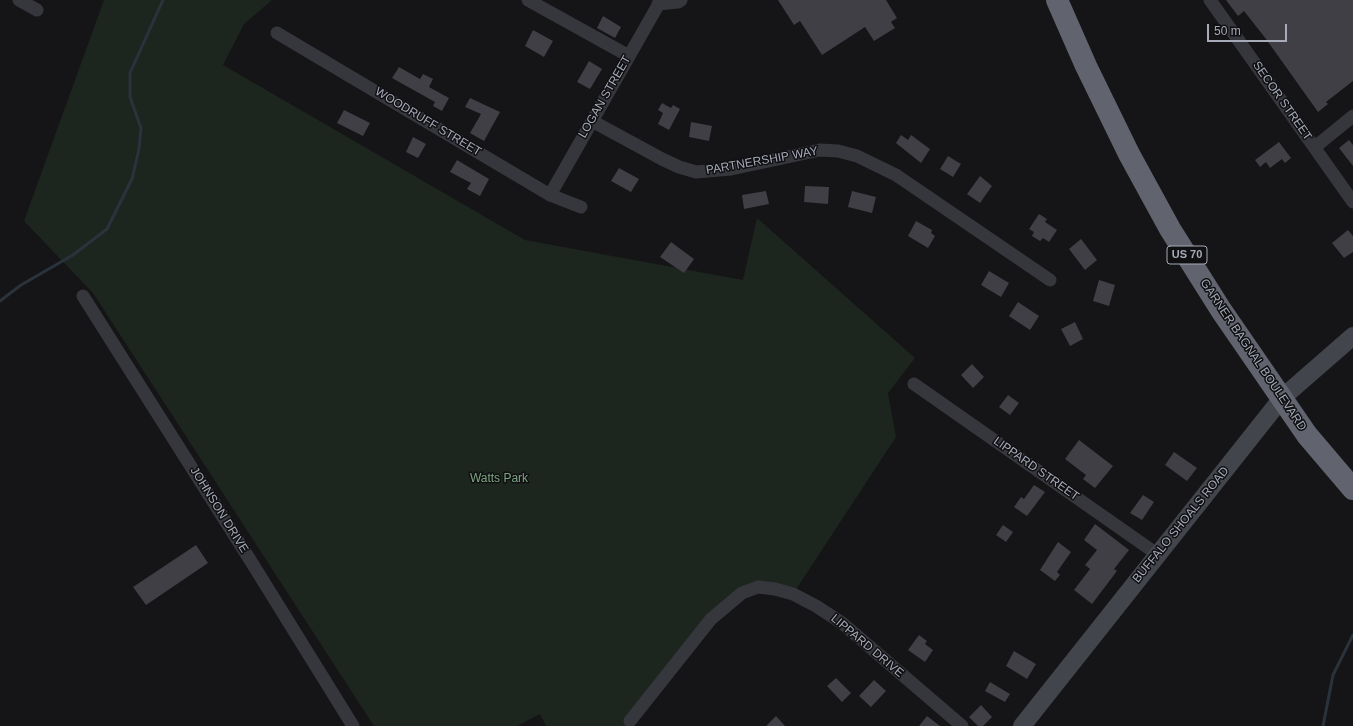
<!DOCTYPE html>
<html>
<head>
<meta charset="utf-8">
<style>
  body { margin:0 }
  #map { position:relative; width:1353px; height:726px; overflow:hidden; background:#151517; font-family:Arial,sans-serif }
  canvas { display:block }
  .scale { position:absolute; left:1207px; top:24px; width:80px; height:18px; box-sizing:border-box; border:2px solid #a6aab9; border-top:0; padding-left:5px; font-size:12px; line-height:14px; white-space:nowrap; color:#a6aab9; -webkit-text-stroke:3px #101012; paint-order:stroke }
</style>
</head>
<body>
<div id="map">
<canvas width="1353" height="726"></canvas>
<div class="scale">50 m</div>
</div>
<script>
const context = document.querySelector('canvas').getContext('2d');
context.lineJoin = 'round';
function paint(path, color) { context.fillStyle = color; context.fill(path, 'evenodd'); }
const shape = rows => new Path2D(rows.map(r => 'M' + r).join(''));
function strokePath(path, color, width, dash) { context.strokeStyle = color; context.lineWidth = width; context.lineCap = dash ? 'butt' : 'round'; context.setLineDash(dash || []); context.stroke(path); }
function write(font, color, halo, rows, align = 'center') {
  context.font = font + ' Arial,sans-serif'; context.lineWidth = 3; context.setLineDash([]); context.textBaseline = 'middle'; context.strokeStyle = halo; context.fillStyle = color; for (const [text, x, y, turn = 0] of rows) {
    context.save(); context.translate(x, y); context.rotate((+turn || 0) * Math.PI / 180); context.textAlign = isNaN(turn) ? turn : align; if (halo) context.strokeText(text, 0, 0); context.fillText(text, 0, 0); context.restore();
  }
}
const green = shape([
  [104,0,272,0,244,24,223,65,525,240,743,280,757,218,915,358,888,393,896,437,793,594,742,593,626,726,546,726,540,714,517,726,374,726,93,293,24,221]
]);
const stream = shape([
  [0,301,21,285,73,255,107,229,132,179,139,149,141,128,130,97,130,73,163,0],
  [1323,726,1333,675,1353,635]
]);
const building = shape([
  [778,0,886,0,897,18,891,22,895,28,874,41,865,27,822,55,800,21,794,25],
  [1226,0,1353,0,1353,81,1326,102,1328,104,1318,112,1266,39,1244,11,1238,16],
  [603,16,621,27,615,38,597,28],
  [533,30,553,41,544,57,525,46],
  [589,61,602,69,590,89,577,82],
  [399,67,420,79,423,74,433,79,429,87,449,98,442,111,433,106,435,102,392,78],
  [470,98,500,112,484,141,470,133,481,114,465,107],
  [662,103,671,108,673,105,680,109,669,130,658,124,663,113,658,110],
  [344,110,370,123,363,136,337,123],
  [691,122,712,126,709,141,689,137],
  [901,135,908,140,911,135,930,149,921,163,896,143],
  [413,137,426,144,418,158,406,152],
  [1349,140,1353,145,1353,166,1339,148],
  [1279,142,1291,158,1285,163,1282,159,1270,168,1266,162,1260,167,1255,160],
  [948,156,961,164,953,177,940,169],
  [457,160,489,179,480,196,467,189,471,183,450,172],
  [619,168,639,179,631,192,611,181],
  [980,176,992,186,980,203,967,194],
  [805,186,829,187,828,204,804,202],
  [766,191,769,204,744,209,742,195],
  [852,191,876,197,872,213,848,207],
  [1039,214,1047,219,1045,222,1057,230,1049,242,1043,238,1040,241,1032,236,1034,232,1029,229],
  [916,221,932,230,931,233,935,236,928,248,908,236],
  [1348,230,1353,236,1353,252,1344,258,1332,243],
  [1081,239,1097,260,1085,270,1069,249],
  [671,242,694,259,684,273,660,257],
  [989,271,1009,283,1001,297,981,285],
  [1099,280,1115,285,1109,306,1093,301],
  [1018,302,1039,316,1030,330,1009,316],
  [1075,322,1083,339,1070,346,1061,329],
  [972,364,984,377,973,388,961,375],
  [1008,395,1019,403,1010,415,999,407],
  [1079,440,1113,466,1095,488,1083,479,1086,475,1065,459],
  [1174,452,1197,468,1187,481,1165,465],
  [1034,485,1045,492,1027,516,1014,507,1021,497,1024,499],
  [1143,495,1154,502,1142,520,1130,513],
  [1095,524,1129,550,1114,569,1117,571,1092,604,1074,590,1090,569,1085,565,1097,550,1084,540],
  [1003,525,1013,532,1006,542,996,535],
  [1058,542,1071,552,1057,572,1060,575,1055,581,1040,570],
  [196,545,208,563,146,605,133,587],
  [919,635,927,641,925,644,933,650,925,662,908,650],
  [1014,651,1036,664,1027,679,1006,666],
  [836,678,851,693,842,702,827,686],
  [874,680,886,691,871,707,859,696],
  [990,682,1010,694,1005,702,985,691],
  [981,705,992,717,983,726,978,726,969,717],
  [776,716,785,726,766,726],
  [927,716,940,726,919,726]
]);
const street = shape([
  [19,0,37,10],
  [528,0,629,56],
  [1210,0,1353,202],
  [658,4,678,2,681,0],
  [277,33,550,195,581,207],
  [592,121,662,159,679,167,696,172,731,169,820,150,838,151,857,156,896,175,1050,280],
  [1315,147,1353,116],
  [550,195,661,0],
  [83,296,252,563,353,726],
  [914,384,1157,554],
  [630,721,711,619,742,593,758,587,775,589,793,594,816,606,842,623,962,726]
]);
const secondary = shape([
  [1022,726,1282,398,1353,336]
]);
const highway = shape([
  [1057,0,1086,66,1129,154,1170,229,1221,310,1307,435,1353,489]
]);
const shields = [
  [1187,255,40]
];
const shieldNames = [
  ["US 70",1187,255]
];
const streetNames = [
  ["LOGAN STREET",605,97,-60],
  ["SECOR STREET",1282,101,55],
  ["WOODRUFF STREET",428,122,31],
  ["PARTNERSHIP WAY",762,161,-10],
  ["GARNER BAGNAL BOULEVARD",1253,355,56],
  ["LIPPARD STREET",1036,469,35],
  ["JOHNSON DRIVE",219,510,58],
  ["BUFFALO SHOALS ROAD",1181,525,-51],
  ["LIPPARD DRIVE",867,646,40]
];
const parkNames = [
  ["Watts Park",499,479]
];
paint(green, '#1d261e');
strokePath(stream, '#2a333c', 3);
paint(building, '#3f3f45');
strokePath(street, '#36363d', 13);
strokePath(secondary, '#43454d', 18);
strokePath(highway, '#61646e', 22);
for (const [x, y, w] of shields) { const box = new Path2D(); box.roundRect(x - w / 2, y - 9, w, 18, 3); context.fillStyle = '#101012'; context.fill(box); strokePath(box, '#a6aab9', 1); }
write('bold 11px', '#a6aab9', null, shieldNames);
write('12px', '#a6aab9', '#101012', streetNames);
write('12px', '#7ba581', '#101012', parkNames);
</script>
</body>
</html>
